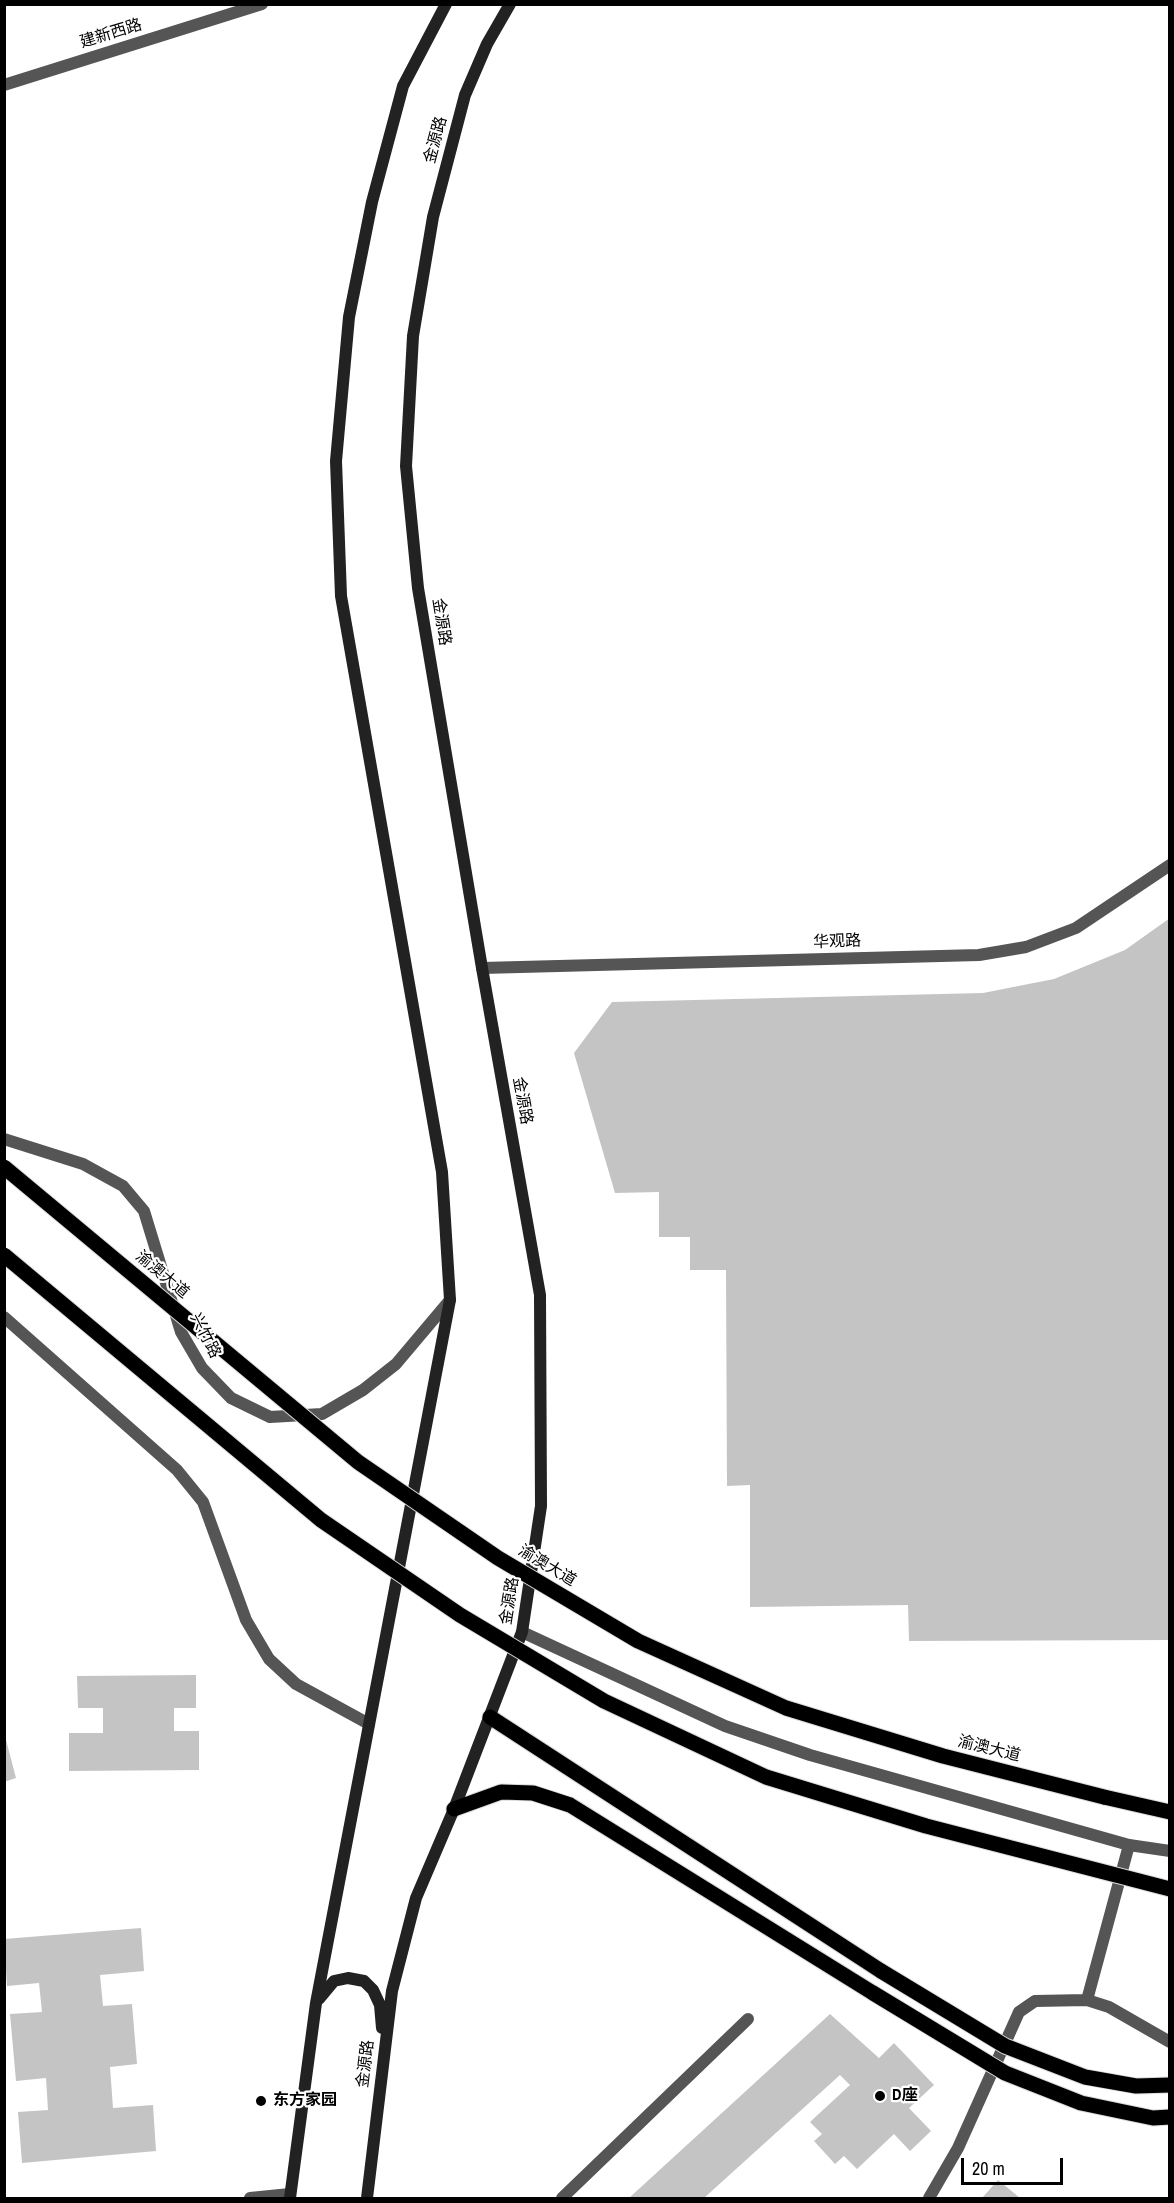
<!DOCTYPE html>
<html>
<head>
<meta charset="utf-8">
<style>
  body { margin:0 }
  #map { position:relative; width:1174px; height:2203px; overflow:hidden; background:#fff; font-family:"Archivo Narrow",sans-serif }
  canvas { display:block }
  .frame { position:absolute; inset:0; border:6px solid #000; pointer-events:none }
  .scale { position:absolute; left:961px; top:2158px; width:102px; height:27px; box-sizing:border-box; border:3px solid #000; border-top:0; padding-left:8px; font-size:18px; line-height:21px; white-space:nowrap; color:#000; -webkit-text-stroke:4px #fff; paint-order:stroke }
</style>
</head>
<body>
<div id="map">
<canvas width="1174" height="2203"></canvas>
<div class="frame"></div>
<div class="scale">20 m</div>
</div>
<script>
const context = document.querySelector('canvas').getContext('2d');
context.lineJoin = 'round';
function paint(path, color) { context.fillStyle = color; context.fill(path, 'evenodd'); }
const shape = rows => new Path2D(rows.map(r => 'M' + r).join(''));
function strokePath(path, color, width, dash) { context.strokeStyle = color; context.lineWidth = width; context.lineCap = dash ? 'butt' : 'round'; context.setLineDash(dash || []); context.stroke(path); }
function write(font, color, halo, rows, align = 'center') {
  context.font = font + ' "Archivo Narrow","Noto Sans SC",sans-serif'; context.lineWidth = 4.5; context.setLineDash([]); context.textBaseline = 'middle'; context.strokeStyle = halo; context.fillStyle = color; for (const [text, x, y, turn = 0] of rows) {
    context.save(); context.translate(x, y); context.rotate((+turn || 0) * Math.PI / 180); context.textAlign = isNaN(turn) ? turn : align; if (halo) context.strokeText(text, 0, 0); context.fillText(text, 0, 0); context.restore();
  }
}
const building = shape([
  [1170,918,1170,1640,909,1641,908,1605,750,1607,750,1485,727,1486,726,1270,690,1270,690,1237,659,1237,659,1192,615,1193,574,1053,612,1002,983,993,1054,979,1125,950],
  [196,1675,196,1708,174,1708,174,1731,199,1731,199,1770,69,1771,69,1733,103,1733,103,1708,78,1708,77,1676],
  [5,1736,16,1778,4,1782,4,1737],
  [141,1928,144,1971,100,1975,103,2006,132,2004,137,2064,110,2067,113,2108,153,2105,156,2151,22,2163,18,2112,48,2110,46,2078,16,2081,10,2014,42,2012,39,1983,7,1986,4,1939],
  [830,2014,879,2058,894,2043,934,2085,909,2108,931,2131,910,2151,894,2134,857,2169,844,2156,835,2164,814,2141,822,2134,810,2122,850,2085,840,2075,704,2198,629,2198],
  [998,2180,1020,2198,982,2198]
]);
const service = shape([
  [250,2198,290,2194],
  [562,2198,748,2019]
]);
const minor = shape([
  [1087,2000,1129,1845],
  [929,2198,958,2148,1019,2012,1035,2001,1087,2000,1109,2007,1170,2042]
]);
const tertiary = shape([
  [4,85,262,4],
  [482,968,979,955,1026,947,1076,928,1170,865],
  [4,1139,83,1164,123,1186,144,1211,181,1332,202,1368,231,1398,270,1417,322,1414,363,1390,396,1364,450,1300],
  [4,1317,177,1470,203,1502,246,1620,269,1659,296,1684,369,1724],
  [522,1632,725,1726,810,1755,1129,1845,1170,1851]
]);
const secondary = shape([
  [319,1999,334,1981,348,1978,364,1981,373,1990,380,2005,382,2028],
  [290,2198,316,2003,450,1300,442,1172,341,596,336,461,349,317,372,202,403,86,446,4],
  [367,2198,392,1991,416,1898,454,1809,522,1632,541,1506,540,1295,482,968,418,588,406,466,413,336,433,217,465,95,487,44,510,4]
]);
const primary = shape([
  [490,1717,881,1971],
  [1104,1797,1170,1812],
  [454,1809,501,1792,533,1793,570,1805,873,1993]
]);
const primaryBridge = shape([
  [4,1167,358,1462,498,1558,638,1641,786,1708,943,1756,1104,1797],
  [4,1255,321,1520,460,1615,604,1701,766,1777,926,1826,1170,1889],
  [881,1971,1005,2046,1085,2077,1136,2086,1170,2085],
  [873,1993,1005,2073,1081,2103,1153,2118,1170,2117]
]);
const markers = [
  [880,2096,6,"#000"],
  [261,2101,6,"#000"]
];
const streetNames = [
  ["建新西路",111,34,-17],
  ["金源路",436,140,-75],
  ["金源路",441,622,81],
  ["华观路",837,942,-2],
  ["金源路",522,1101,80],
  ["渝澳大道",162,1275,40],
  ["兴竹路",205,1336,63],
  ["渝澳大道",547,1566,31],
  ["金源路",510,1601,-81],
  ["渝澳大道",989,1749,14],
  ["金源路",366,2064,-83]
];
const poiNames = [
  ["D座",892,2096],
  ["东方家园",273,2101]
];
paint(building, '#c4c4c4');
strokePath(primary, '#dbdbdb', 17);
strokePath(service, '#555', 12);
strokePath(minor, '#555', 12);
strokePath(tertiary, '#555', 12);
strokePath(secondary, '#222', 12);
strokePath(primary, '#000', 15);
strokePath(primaryBridge, '#dbdbdb', 17, []);
strokePath(primaryBridge, '#000', 15);
for (const [x, y, r, color] of markers) { const dot = new Path2D(); dot.arc(x, y, r, 0, 2 * Math.PI); context.fillStyle = color; context.fill(dot); strokePath(dot, '#fff', 2); }
write('16px', '#000', '#fff', streetNames);
write('bold 16px', '#000', '#fff', poiNames, 'left');
</script>
</body>
</html>
